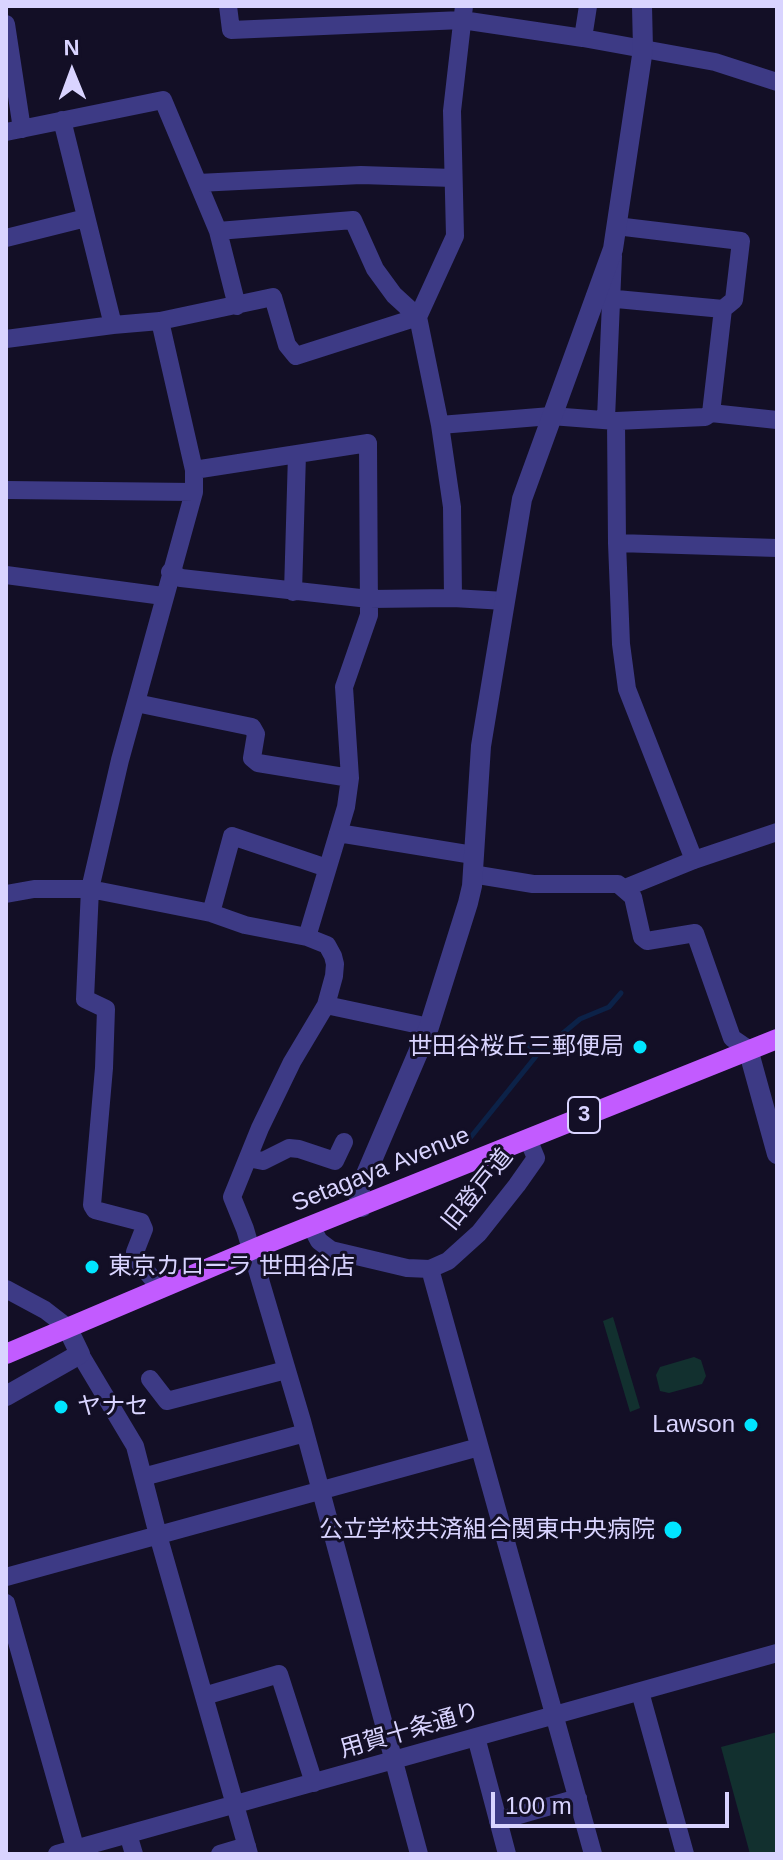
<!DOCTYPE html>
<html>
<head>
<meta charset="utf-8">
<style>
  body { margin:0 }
  #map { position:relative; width:783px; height:1860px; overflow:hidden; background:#130f26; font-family:Helvetica,sans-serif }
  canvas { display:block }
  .frame { position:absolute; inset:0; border:8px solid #d9d4ff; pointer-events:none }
  .north { position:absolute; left:32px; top:32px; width:80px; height:80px; -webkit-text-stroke:6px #130f26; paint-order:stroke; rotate:359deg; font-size:22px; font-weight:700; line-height:32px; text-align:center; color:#d9d4ff }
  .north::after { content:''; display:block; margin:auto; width:28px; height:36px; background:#d9d4ff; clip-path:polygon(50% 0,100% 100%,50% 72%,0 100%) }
  .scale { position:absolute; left:491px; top:1792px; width:238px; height:36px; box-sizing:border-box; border:4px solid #d9d4ff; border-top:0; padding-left:10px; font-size:24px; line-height:28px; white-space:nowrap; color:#d9d4ff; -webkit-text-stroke:6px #130f26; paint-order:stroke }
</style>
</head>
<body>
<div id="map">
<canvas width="783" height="1860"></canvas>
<div class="frame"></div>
<div class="north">N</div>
<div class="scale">100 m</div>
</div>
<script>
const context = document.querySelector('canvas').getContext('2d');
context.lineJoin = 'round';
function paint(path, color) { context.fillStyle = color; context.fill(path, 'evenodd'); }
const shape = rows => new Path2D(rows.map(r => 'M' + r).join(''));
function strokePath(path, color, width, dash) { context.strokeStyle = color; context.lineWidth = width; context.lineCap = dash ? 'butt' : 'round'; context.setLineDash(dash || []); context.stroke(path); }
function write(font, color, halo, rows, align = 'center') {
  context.font = font + ' Helvetica,"Noto Sans JP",sans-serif'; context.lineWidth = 6; context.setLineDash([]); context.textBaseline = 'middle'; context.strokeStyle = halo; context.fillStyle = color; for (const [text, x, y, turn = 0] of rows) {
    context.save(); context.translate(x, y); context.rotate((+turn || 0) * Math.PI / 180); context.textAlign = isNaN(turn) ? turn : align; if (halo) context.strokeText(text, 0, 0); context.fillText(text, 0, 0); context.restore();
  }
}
const green = shape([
  [613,1317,640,1408,630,1412,603,1321],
  [694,1357,701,1360,706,1376,702,1384,669,1393,660,1391,656,1375,660,1367],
  [777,1732,777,1854,750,1854,721,1747]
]);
const stream = shape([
  [518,1039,540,1052],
  [466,1143,537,1055,580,1019,609,1007,621,993]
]);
const minor = shape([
  [228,6,231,30,462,20,583,38,715,62,777,82],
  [6,24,22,129],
  [583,38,588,6],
  [62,120,113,325],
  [6,132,163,100,218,231,237,306],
  [198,183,361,175,453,178],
  [218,231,353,220,375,269,394,295,418,317],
  [6,238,86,218],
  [595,297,723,309,734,300,741,241,616,226],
  [160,321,194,470,194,492,120,760,90,889,85,999,106,1009,104,1068,92,1205,95,1210,141,1222,144,1229,135,1252,138,1261,161,1289],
  [6,339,113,325,160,321,273,297,287,345,296,356,418,317],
  [711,413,723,309],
  [606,418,613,256],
  [616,421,617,543,621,644,627,689,694,860],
  [440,425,551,416,616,421,705,417,711,413,777,420],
  [194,470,368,443,369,615,344,687,350,778,346,807,307,937],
  [6,490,194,492],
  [617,543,777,548],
  [170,572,181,578,369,599,453,598,505,601],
  [6,575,163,596],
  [293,592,297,454],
  [453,598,452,507,440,425,418,317,455,236,452,111,464,6],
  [136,703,252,727,256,734,252,758,258,763,350,778],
  [338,833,473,855],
  [472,874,533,884,618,884,633,897,642,937,647,941,695,933,732,1038,748,1049],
  [625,888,694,860,777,832],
  [6,894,34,889,90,889,211,913,245,925,307,937,327,945,333,956,335,964,334,976,326,1005,292,1062,260,1128,232,1197,245,1229,302,1421,419,1854],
  [211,913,232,836,327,868],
  [326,1005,429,1027],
  [248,1158,263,1161,289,1148,299,1149,335,1161,344,1142],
  [311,1226,319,1241,331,1250,407,1268,430,1269,448,1261,479,1233,517,1185,536,1158,528,1139],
  [430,1269,593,1854],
  [6,1289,45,1310,67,1327],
  [80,1354,135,1446,158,1535,249,1854],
  [150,1379,167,1401,286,1370],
  [143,1477,305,1433],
  [6,1577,479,1447],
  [6,1603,77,1854],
  [640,1692,685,1854],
  [204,1696,279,1674,314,1783],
  [476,1737,507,1854],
  [498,1821,578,1798],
  [128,1834,134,1854],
  [57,1854,777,1653],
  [220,1854,247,1846]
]);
const tertiary = shape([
  [748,1049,777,1154],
  [362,1207,358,1193,429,1027,468,903,472,886,481,746,522,499,613,249,643,49,642,6],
  [6,1396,80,1354,67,1327]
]);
const primary = shape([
  [6,1354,268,1243,777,1039]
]);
const markers = [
  [640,1047,8,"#00e5ff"],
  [92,1267,8,"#00e5ff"],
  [61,1407,8,"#00e5ff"],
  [751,1425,8,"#00e5ff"],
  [673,1530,10,"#00e5ff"]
];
const shields = [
  [584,1115,32]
];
const shieldNames = [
  ["3",584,1115]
];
const poiNames = [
  ["世田谷桜丘三郵便局",624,1047],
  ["東京カローラ 世田谷店",108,1267,"left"],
  ["ヤナセ",77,1407,"left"],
  ["Lawson",735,1425],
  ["公立学校共済組合関東中央病院",655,1530]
];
const streetNames = [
  ["Setagaya Avenue",381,1170,-22],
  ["旧登戸道",478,1190,-51],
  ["用賀十条通り",410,1731,-16]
];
paint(green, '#12302f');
strokePath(stream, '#0c2248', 5);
strokePath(minor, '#3d3a85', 18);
strokePath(tertiary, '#3d3a85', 20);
strokePath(primary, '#c25bff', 20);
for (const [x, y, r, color] of markers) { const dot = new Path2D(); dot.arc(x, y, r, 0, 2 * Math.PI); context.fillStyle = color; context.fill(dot); strokePath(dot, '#130f26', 3); }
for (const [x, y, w] of shields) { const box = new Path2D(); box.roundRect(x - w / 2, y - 18, w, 36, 6); context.fillStyle = '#130f26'; context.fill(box); strokePath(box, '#d9d4ff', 2); }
write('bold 22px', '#d9d4ff', null, shieldNames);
write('24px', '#d9d4ff', '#130f26', poiNames, 'right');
write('24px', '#d9d4ff', '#130f26', streetNames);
</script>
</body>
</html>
